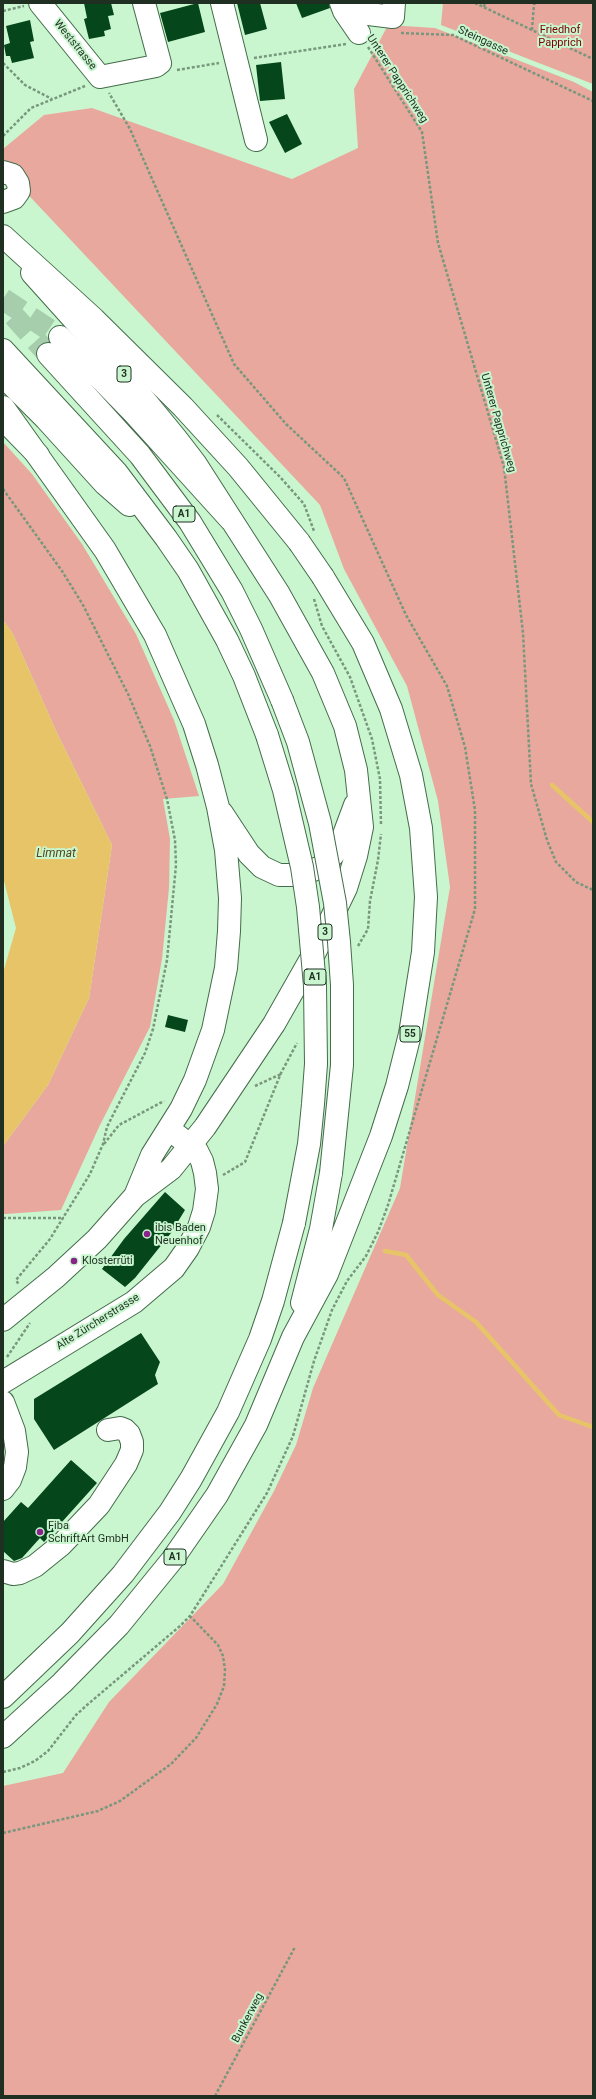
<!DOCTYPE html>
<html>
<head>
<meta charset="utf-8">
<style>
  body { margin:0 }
  #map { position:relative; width:596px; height:2099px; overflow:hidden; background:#c9f6cf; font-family:Roboto,sans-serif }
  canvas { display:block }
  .frame { position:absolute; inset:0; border:4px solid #1f3022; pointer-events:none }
</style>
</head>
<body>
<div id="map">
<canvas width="596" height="2099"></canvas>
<div class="frame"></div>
</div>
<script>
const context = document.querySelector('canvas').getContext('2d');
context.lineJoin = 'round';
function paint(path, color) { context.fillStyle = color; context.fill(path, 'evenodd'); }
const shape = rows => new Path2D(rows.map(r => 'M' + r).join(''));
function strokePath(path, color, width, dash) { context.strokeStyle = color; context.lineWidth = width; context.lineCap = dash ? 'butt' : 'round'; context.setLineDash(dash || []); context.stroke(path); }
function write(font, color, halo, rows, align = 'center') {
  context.font = font + ' Roboto,sans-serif'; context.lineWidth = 4; context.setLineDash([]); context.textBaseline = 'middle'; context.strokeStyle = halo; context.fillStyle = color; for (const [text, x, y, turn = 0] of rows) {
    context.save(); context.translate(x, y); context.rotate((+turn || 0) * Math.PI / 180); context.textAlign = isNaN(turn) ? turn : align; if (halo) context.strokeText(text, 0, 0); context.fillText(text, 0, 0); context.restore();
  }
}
const green = shape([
  [443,3,593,3,593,84,441,25],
  [388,25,435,28,574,82,593,92,593,2096,3,2096,3,1786,63,1773,109,1702,223,1584,274,1491,296,1445,313,1388,400,1188,450,887,438,801,407,686,344,569,320,505,3,168,3,149,44,115,92,108,292,179,358,148,354,89],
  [3,442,32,474,82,544,136,634,174,720,199,796,163,799,170,839,169,888,162,959,150,1027,100,1125,61,1210,6,1214,3,1214,3,1146,48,1085,89,998,112,845,57,733,13,634,3,620]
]);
const water = shape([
  [3,620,13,634,57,733,112,845,89,998,48,1085,3,1146,3,973,16,928,3,877]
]);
const stream = shape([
  [552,785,593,822],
  [385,1251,406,1255,438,1295,476,1322,559,1415,593,1427]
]);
const building = shape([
  [84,3,111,3,114,15,108,16,111,29,104,31,105,36,89,39,84,19,87,18],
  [198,3,205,32,168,42,160,13],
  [237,3,260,3,267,29,245,35],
  [296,3,329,3,330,8,302,18],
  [30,20,34,41,30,42,34,58,12,63,10,56,6,56,4,45,10,43,6,26],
  [281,62,285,99,260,101,256,65],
  [287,114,302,144,285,153,269,122],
  [168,1015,188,1020,185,1032,165,1027],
  [165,1192,185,1210,171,1233,135,1278,125,1287,102,1269,124,1239],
  [141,1333,160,1362,155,1375,158,1384,54,1450,34,1419,34,1399],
  [71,1460,97,1483,44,1542,40,1538,22,1558,14,1561,3,1551,3,1522,21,1502,28,1508]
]);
const highwayTunnel = shape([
  [3,299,60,337],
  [14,316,48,354]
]);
const path = shape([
  [475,3,593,59],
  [484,7,485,3],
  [3,11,24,6],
  [532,30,534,4,536,3],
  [401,33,453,35,593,101],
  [368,47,422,132,438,243,504,467,523,633,531,784,547,840,556,862,576,882,593,890],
  [254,58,346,44],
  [3,63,25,85,52,99],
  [177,70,219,63],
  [3,136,31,108,85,86],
  [217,415,280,477,304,504,314,531],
  [3,489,62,571,83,605,128,694,150,746,167,799,175,840,176,865,167,960,153,1029,145,1053,114,1113,107,1127,103,1144,90,1174,50,1239,16,1280,19,1285],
  [314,599,322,626,350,677,372,739,380,779,381,825],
  [358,946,368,929,370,901,378,860,381,834],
  [255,1086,281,1074],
  [104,1144,119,1125,164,1101],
  [223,1175,245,1162,281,1073,297,1043],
  [3,1218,64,1218],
  [7,1357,30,1323],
  [3,1772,20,1768,35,1761,48,1751,76,1715,87,1705,180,1626,190,1616,267,1493,293,1436,314,1361,332,1310,347,1281,366,1256,378,1232,388,1205,475,909,475,810,465,747,447,686,406,615,344,478,286,424,234,364,130,129,109,93],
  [3,1833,98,1811,120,1801,171,1764,196,1738,217,1704,224,1686,225,1670,223,1656,218,1645,190,1616],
  [215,2096,295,1947]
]);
const minor = shape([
  [40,3,100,77,156,66,160,63,144,3],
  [222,3,256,140],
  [341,3,344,11,359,33],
  [344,11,393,17,394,3],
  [3,172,13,175,18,183,19,191,14,198,3,202],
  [3,1382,134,1302,174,1268,188,1248,199,1227,204,1211,207,1189,205,1173,202,1161,197,1151,169,1129],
  [3,1402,14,1431,17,1452,15,1467,10,1480,3,1489],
  [3,1571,13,1574,20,1573,35,1566,61,1545,99,1505,126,1464,132,1450,132,1442,129,1434,125,1430,120,1428,108,1430]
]);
const major = shape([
  [3,407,105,550,155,635,194,724,207,765,218,807,226,850,230,898,229,931,226,968,213,1030,195,1080,181,1109,152,1155,135,1196],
  [222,813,249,854,262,867,279,875,300,875,321,867,333,855,342,840,355,805],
  [3,1320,56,1277,97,1239,135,1196,171,1169,205,1127,274,1024,316,950,346,888,356,856,362,827,356,770,345,726,323,673,279,594,195,463,175,437,129,381,32,273]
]);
const highway = shape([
  [3,236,94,319,183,407,238,467,299,542],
  [60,337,134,413,230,519],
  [3,350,117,473,166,538,188,570,227,640,244,676,267,735],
  [48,354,140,455,190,522,232,591,251,629,282,700],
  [3,376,46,419,105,484,129,505],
  [3,419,38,455],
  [302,1303,321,1229,331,1173],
  [3,1697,70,1633,123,1574,170,1512,191,1479,228,1412,260,1339,273,1301,294,1223],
  [3,1737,62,1683,119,1625,172,1560,217,1495,256,1425,293,1337,327,1274,381,1136,397,1086,410,1034,423,952,426,897,421,828,411,775,391,709,363,643,323,577]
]);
const highwayBridge = shape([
  [299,542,323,577],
  [282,700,298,742,320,823,335,903,339,942,342,985,342,1065,331,1173],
  [267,735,284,790,302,867,308,907,315,986,316,1064,313,1104,309,1144,294,1223]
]);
const markers = [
  [147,1234,4,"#8a2389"],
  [74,1261,4,"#8a2389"],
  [40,1532,4,"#8a2389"]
];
const shields = [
  [124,374,14],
  [184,514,22],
  [325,932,14],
  [315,977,22],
  [410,1034,20],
  [175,1557,22]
];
const shieldNames = [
  ["3",124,374],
  ["A1",184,514],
  ["3",325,932],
  ["A1",315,977],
  ["55",410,1034],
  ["A1",175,1557]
];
const parkNames = [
  ["Friedhof",560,30],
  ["Papprich",560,43]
];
const streetNames = [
  ["Steingasse",483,41,25],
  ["Weststrasse",75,45,51],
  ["Unterer Papprichweg",397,79,57],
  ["Unterer Papprichweg",498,423,74],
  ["Alte Zürcherstrasse",98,1322,-32],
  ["Bunkerweg",248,2018,-62]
];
const poiNames = [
  ["ibis Baden",155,1228],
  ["Neuenhof",155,1241],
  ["Klosterrüti",82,1261],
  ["Fiba",48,1526],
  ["SchriftArt GmbH",48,1539]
];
const waterNames = [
  ["Limmat",56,854]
];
paint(green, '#e8a89e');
paint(water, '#e8c468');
strokePath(stream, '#e8c468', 4.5);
paint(building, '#05461a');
strokePath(highwayTunnel, '#a7ceac', 22, [22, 11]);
strokePath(minor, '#436c4a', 24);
strokePath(major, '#436c4a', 24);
strokePath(highway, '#436c4a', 24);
strokePath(path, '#78977c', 2.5, [3, 2]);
strokePath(minor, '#fff', 22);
strokePath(major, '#fff', 22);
strokePath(highway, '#fff', 22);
strokePath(highwayBridge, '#436c4a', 24, []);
strokePath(highwayBridge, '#fff', 22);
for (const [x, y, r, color] of markers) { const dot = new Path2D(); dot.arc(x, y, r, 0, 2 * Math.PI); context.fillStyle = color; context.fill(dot); strokePath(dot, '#c9f6cf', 1.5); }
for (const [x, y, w] of shields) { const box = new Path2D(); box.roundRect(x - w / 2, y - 8, w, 16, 3); context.fillStyle = '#c9f6cf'; context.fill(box); strokePath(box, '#1f3022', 1); }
write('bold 10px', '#1f3022', null, shieldNames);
write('11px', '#7b0204', '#c9f6cf', parkNames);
write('11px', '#1f3022', '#c9f6cf', streetNames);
write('11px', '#1f3022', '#c9f6cf', poiNames, 'left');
write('italic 12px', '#52431c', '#c9f6cf', waterNames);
</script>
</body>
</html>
